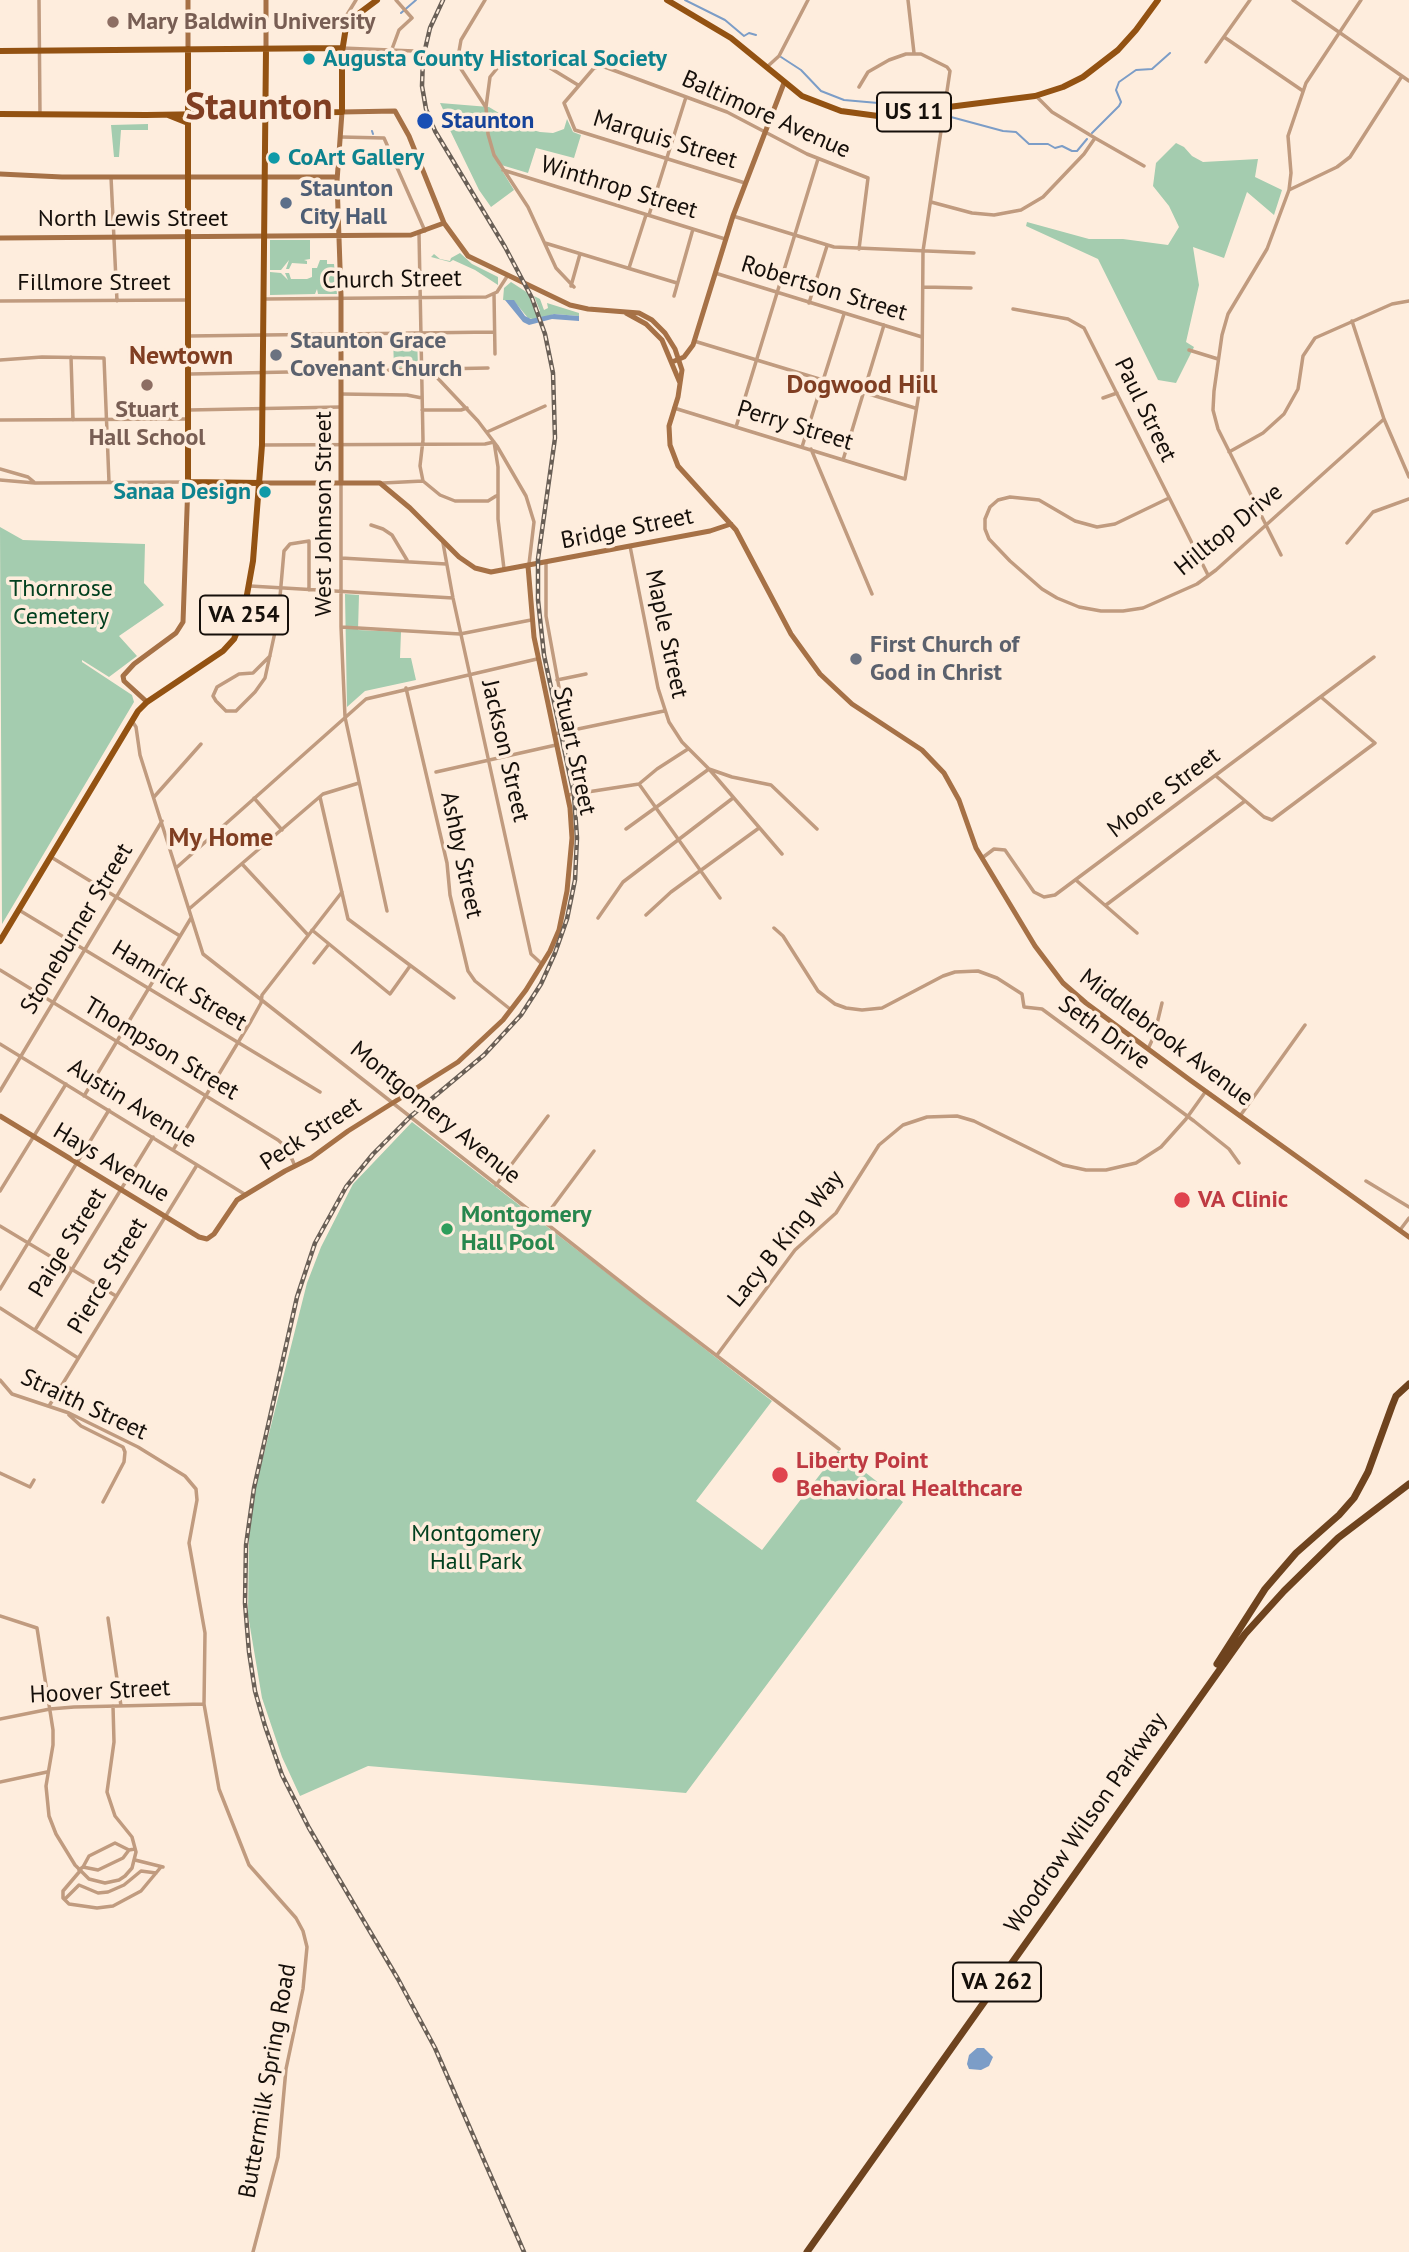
<!DOCTYPE html>
<html>
<head>
<meta charset="utf-8">
<style>
  body { margin:0 }
  canvas { display:block; background:#feeddd }
</style>
</head>
<body>
<canvas width="1409" height="2252"></canvas>
<script>
const context = document.querySelector('canvas').getContext('2d');
context.lineJoin = 'round';
function paint(path, color) { context.fillStyle = color; context.fill(path, 'evenodd'); }
const shape = rows => new Path2D(rows.map(r => 'M' + r).join(''));
function strokePath(path, color, width, dash) { context.strokeStyle = color; context.lineWidth = width; context.lineCap = dash ? 'butt' : 'round'; context.setLineDash(dash || []); context.stroke(path); }
function write(font, color, halo, rows, align = 'center') {
  context.font = font + ' "PT Sans",sans-serif'; context.lineWidth = 7; context.setLineDash([]); context.textBaseline = 'middle'; context.strokeStyle = halo; context.fillStyle = color; for (const [text, x, y, turn = 0] of rows) {
    context.save(); context.translate(x, y); context.rotate((+turn || 0) * Math.PI / 180); context.textAlign = isNaN(turn) ? turn : align; if (halo) context.strokeText(text, 0, 0); context.fillText(text, 0, 0); context.restore();
  }
}
const green = shape([
  [440,103,489,107,522,127,540,132,553,133,564,129,567,119,573,132,581,135,574,158,536,148,528,173,498,164,514,190,491,207,479,190,447,124,449,122],
  [148,124,148,130,121,130,119,157,114,157,111,125],
  [1176,143,1184,147,1192,156,1203,162,1258,159,1255,177,1282,190,1274,215,1247,192,1224,258,1193,247,1199,285,1186,342,1194,347,1176,383,1158,380,1098,259,1026,226,1027,222,1089,239,1123,239,1168,245,1179,227,1169,206,1153,186,1156,163],
  [270,240,310,240,310,259,304,260,307,261,307,264,292,263,289,269,286,269,289,260,281,270,270,270],
  [460,253,472,264,498,277,498,285,475,270,453,260,450,262,431,257,434,254,440,259,450,261,451,258],
  [320,260,327,260,327,264,334,264,337,294,318,294,317,289,315,294,270,295,270,272,281,273,288,280,285,273,289,273,291,279,307,279,312,277,312,268,317,268],
  [511,282,528,293,536,313,540,311,534,296,540,299,544,310,548,308,547,303,579,313,579,316,554,314,537,320,528,318,514,301,503,300,504,288],
  [393,338,417,338,418,367,394,368],
  [0,527,23,540,145,544,144,583,164,605,119,636,137,656,109,677,82,660,82,662,132,695,134,702,2,924],
  [345,594,359,595,358,630,401,632,400,658,411,658,416,680,365,691,347,707],
  [412,1122,772,1401,696,1501,762,1550,838,1451,903,1502,686,1793,368,1766,300,1796,282,1757,262,1698,248,1615,249,1536,256,1485,307,1283,321,1247,353,1184]
]);
const water = shape([
  [505,300,514,300,525,316,531,319,554,314,579,316,579,321,552,319,529,325,523,322],
  [977,2048,984,2048,993,2057,989,2066,981,2070,969,2069,967,2064,969,2055]
]);
const stream = shape([
  [685,0,725,20,744,36,749,33,756,35],
  [401,13,416,0],
  [781,57,801,70,821,91,844,100,878,103,919,95,930,100],
  [951,117,1003,131,1016,132,1029,144,1048,144,1055,148,1062,146,1072,151,1077,151,1087,139],
  [372,131,373,134],
  [1092,133,1119,106,1121,102,1116,90,1119,82,1136,70,1152,69,1170,53]
]);
const street = shape([
  [39,0,40,114],
  [908,0,914,53],
  [1293,0,1409,81],
  [347,24,345,18,356,0],
  [1224,37,1303,91],
  [342,48,414,51],
  [392,49,399,30,412,18,396,0],
  [1206,62,1250,0],
  [768,66,779,56,808,0],
  [485,106,461,69,458,57,461,40,485,0],
  [341,137,384,138,425,231],
  [1095,138,1144,166],
  [503,170,725,239],
  [111,177,117,301],
  [745,183,575,130,564,103,594,68,602,66,727,112,807,154,868,178,859,249],
  [1289,190,1337,167,1350,157,1402,76],
  [931,202,972,213,994,215,1021,210,1043,197,1084,154,1095,138,1052,112,1037,97],
  [649,215,686,97],
  [733,216,834,247,974,253],
  [419,233,423,440,420,466,423,481],
  [545,243,677,283],
  [629,268,646,215],
  [715,273,922,337],
  [571,286,580,254],
  [574,287,556,268,528,207,494,155,488,134,486,107,490,77,499,66,511,62,542,63,578,85],
  [923,287,971,288],
  [494,294,495,354],
  [674,296,693,229],
  [265,299,486,297,497,292,508,275],
  [0,301,187,300],
  [809,303,827,246],
  [1013,309,1068,319,1084,328,1208,575],
  [1352,321,1384,419,1409,477],
  [189,336,494,332],
  [694,341,915,408],
  [1189,350,1218,359],
  [71,357,73,420],
  [0,360,42,357,104,358,109,482],
  [430,370,478,421,497,446,526,496,534,522,529,564],
  [190,374,488,368],
  [341,394,407,395,422,398],
  [1103,398,1117,393],
  [674,408,905,479,922,375,923,251,950,71,947,67,921,54,906,54,889,60,868,72,859,87],
  [189,410,341,407],
  [422,410,461,410,467,408],
  [0,420,187,419],
  [736,427,818,159],
  [487,432,545,406],
  [262,445,485,444,494,442,498,467,498,519,504,569],
  [802,447,844,314],
  [811,449,872,594],
  [1229,452,1263,433,1284,414,1298,389,1303,356,1315,338,1392,304,1409,301],
  [843,460,884,325],
  [0,469,28,477,34,482],
  [0,480,35,483,187,482],
  [383,483,423,481,440,495,455,501,488,501,496,496],
  [341,484,341,627,345,717,387,911],
  [1169,498,1115,524,1097,527,1075,521,1039,500,1010,497,998,500,990,507,985,519,985,529,989,539,1010,561,1042,589,1057,598,1079,607,1101,611,1123,611,1143,608,1197,584,1216,570,1384,419],
  [371,525,383,529,392,535,407,560],
  [443,543,453,598,531,954,542,964],
  [1347,543,1373,512,1409,499],
  [630,546,658,688,669,722,682,742,709,769,782,854],
  [1281,555,1218,429,1213,410,1214,391,1222,335,1228,314,1267,249,1289,190,1291,173,1288,136,1306,83,1361,0],
  [341,558,446,564],
  [546,563,546,616,567,731],
  [250,586,453,598],
  [341,627,460,634,531,620],
  [270,656,253,673,239,674,217,687,213,696,216,701,226,711,236,711,255,692,265,678,275,632,279,608,284,551,290,544,309,541,309,590],
  [557,680,586,674],
  [406,688,447,863,450,895,468,971,475,981,510,1009],
  [132,721,136,727,140,755,203,954,645,1301,839,1449],
  [554,734,664,711],
  [436,772,556,745],
  [1216,776,1264,817,1272,820,1375,743,1321,697],
  [639,784,720,898],
  [568,795,639,784,657,769,688,749],
  [154,797,201,744],
  [320,797,348,919,454,998],
  [254,798,282,830],
  [626,829,709,769,732,777,771,785,817,829],
  [51,857,180,936],
  [982,858,994,849,1005,850,1034,892,1044,897,1055,895,1374,657],
  [243,865,308,935],
  [176,868,366,699,537,659],
  [1077,881,1137,933],
  [1106,905,1245,801],
  [189,909,323,794,359,783],
  [19,910,320,1092],
  [646,915,671,892,759,828],
  [598,918,623,882,733,798],
  [774,928,783,936,818,991,835,1004,846,1008,862,1010,882,1008,943,976,955,972,978,971,997,978,1022,994,1024,1007,1042,1009,1194,1121,1229,1149,1239,1163],
  [312,930,390,994,410,966],
  [314,963,329,944],
  [0,970,278,1140,287,1148,295,1166],
  [0,1044,246,1195],
  [1148,1049,1154,1036,1162,1003],
  [0,1091,162,821],
  [84,1096,191,918],
  [1240,1116,1305,1025],
  [173,1150,251,1021,261,1003,262,995,342,892],
  [1366,1181,1409,1207],
  [496,1185,548,1116],
  [0,1191,66,1084],
  [542,1221,594,1151],
  [0,1226,116,1296],
  [1400,1230,1409,1218],
  [0,1289,109,1110],
  [0,1308,78,1358],
  [35,1330,153,1137],
  [717,1355,795,1250,836,1213,879,1145,903,1125,927,1117,957,1116,974,1121,1063,1165,1086,1170,1106,1170,1136,1163,1161,1147,1186,1119,1206,1091],
  [0,1380,12,1394,69,1413,138,1447,185,1476,196,1489,197,1500,189,1543,205,1633,204,1704,219,1789,249,1865,296,1918,303,1931,307,1947,303,1989,286,2069,278,2157,253,2252],
  [49,1406,197,1165],
  [69,1415,81,1426,123,1447,125,1452,124,1462,103,1502],
  [0,1473,30,1487,34,1480],
  [0,1616,37,1628,53,1730,53,1745,46,1786,49,1816,56,1834,75,1865,89,1879,105,1883,119,1880,125,1876,132,1868,136,1852,132,1837,115,1816,107,1792,114,1742,113,1706],
  [108,1618,121,1706],
  [0,1719,50,1709,74,1707,204,1704],
  [0,1782,47,1772],
  [135,1860,163,1867],
  [83,1867,98,1870,123,1858,129,1850],
  [79,1870,83,1867,89,1856,115,1843,129,1850,135,1849],
  [80,1871,63,1891,63,1898,69,1904,97,1908,113,1906,141,1891,161,1867],
  [65,1899,79,1885,98,1893,108,1892,124,1885,141,1871,156,1873]
]);
const secondary = shape([
  [188,0,188,49],
  [266,0,266,49],
  [0,174,62,177,337,177],
  [0,238,411,235,444,223],
  [626,313,646,324,662,340,680,383],
  [672,362,684,357,693,345,733,216,784,83],
  [341,482,341,295,337,181,342,112,395,111,409,136,444,223,468,256,570,305,588,309,639,313,652,320,665,333,675,349,682,370,678,397,669,426,670,445,678,466,736,530,791,634,820,674,852,704,922,750,944,773,959,800,976,848,1035,946,1063,983,1086,1003,1190,1080,1409,1237],
  [260,483,380,483,410,508,459,557,475,568,491,572,710,531,731,524],
  [147,702,124,681,123,676,134,664,176,633,183,622,188,482],
  [0,1116,199,1237,207,1239,214,1234,237,1200,285,1171,311,1158,348,1131,458,1062,503,1020,526,990,550,951,559,930,567,891,572,838,570,808,534,637,528,566]
]);
const primary = shape([
  [667,0,731,38,802,96,841,111,878,116,1035,96,1063,87,1083,77,1118,50,1136,30,1158,0],
  [188,49,188,482,260,483],
  [0,51,342,48],
  [0,114,146,115,342,112,342,52,346,27,353,18,377,0],
  [168,115,188,123],
  [0,941,138,711,147,702,223,651,234,639,243,617,253,561,262,445,266,49]
]);
const highway = shape([
  [1217,1664,1265,1589,1296,1553,1339,1515,1354,1498,1368,1472,1392,1406,1396,1396,1409,1384],
  [807,2252,1245,1634,1284,1591,1338,1538,1409,1484]
]);
const rail = shape([
  [443,0,430,28,423,58,422,86,426,109,435,131,505,247,532,298,545,334,553,373,555,438,538,559,538,600,544,655,574,795,577,838,575,880,567,919,555,953,541,984,521,1015,484,1055,411,1116,373,1154,346,1187,315,1243,297,1297,254,1488,246,1545,245,1603,249,1652,255,1691,265,1726,282,1775,309,1828,398,1979,435,2048,524,2252]
]);
const markers = [
  [113,22,7,"#8d6e63"],
  [309,59,7,"#0f9aa8"],
  [425,121,9,"#1a4fb4"],
  [274,158,7,"#0f9aa8"],
  [286,203,7,"#5c6f8a"],
  [276,355,7,"#6b7280"],
  [147,385,7,"#8d6e63"],
  [265,492,7,"#0f9aa8"],
  [856,659,7,"#6b7280"],
  [1182,1200,9,"#e0444e"],
  [447,1229,7,"#2e9e5b"],
  [780,1475,9,"#e0444e"]
];
const shields = [
  [914,112,74],
  [244,615,88],
  [997,1982,88]
];
const shieldNames = [
  ["US 11",914,112],
  ["VA 254",244,615],
  ["VA 262",997,1982]
];
const educationNames = [
  ["Mary Baldwin University",127,22],
  ["Stuart",147,410,"center"],
  ["Hall School",147,438,"center"]
];
const cultureNames = [
  ["Augusta County Historical Society",323,59],
  ["CoArt Gallery",288,158],
  ["Sanaa Design",251,492,"right"]
];
const streetNames = [
  ["Baltimore Avenue",766,115,24],
  ["Marquis Street",665,140,17],
  ["Winthrop Street",619,188,17],
  ["North Lewis Street",133,219],
  ["Church Street",392,280,-1],
  ["Fillmore Street",94,283],
  ["Robertson Street",824,289,17],
  ["Paul Street",1145,410,64],
  ["Perry Street",795,426,17],
  ["West Johnson Street",324,514,-90],
  ["Bridge Street",627,529,-11],
  ["Hilltop Drive",1229,530,-39],
  ["Maple Street",666,634,78],
  ["Jackson Street",505,751,77],
  ["Stuart Street",574,751,78],
  ["Moore Street",1164,793,-37],
  ["Ashby Street",461,855,78],
  ["Stoneburner Street",77,929,-59],
  ["Hamrick Street",179,986,31],
  ["Seth Drive",1104,1033,36],
  ["Middlebrook Avenue",1166,1038,37],
  ["Thompson Street",161,1049,31],
  ["Austin Avenue",132,1104,32],
  ["Montgomery Avenue",435,1113,39],
  ["Peck Street",311,1134,-33],
  ["Hays Avenue",111,1163,31],
  ["Lacy B King Way",786,1239,-51],
  ["Paige Street",68,1243,-58],
  ["Pierce Street",108,1276,-59],
  ["Straith Street",84,1405,25],
  ["Hoover Street",100,1692,-3],
  ["Woodrow Wilson Parkway",1086,1823,-55],
  ["Buttermilk Spring Road",268,2081,-80]
];
const transitNames = [
  ["Staunton",441,121]
];
const serviceNames = [
  ["Staunton",300,189],
  ["City Hall",300,217]
];
const worshipNames = [
  ["Staunton Grace",290,341],
  ["Covenant Church",290,369],
  ["First Church of",870,645],
  ["God in Christ",870,673]
];
const parkNames = [
  ["Thornrose",61,589],
  ["Cemetery",61,617],
  ["Montgomery",476,1534],
  ["Hall Park",476,1562]
];
const healthNames = [
  ["VA Clinic",1198,1200],
  ["Liberty Point",796,1461],
  ["Behavioral Healthcare",796,1489]
];
const leisureNames = [
  ["Montgomery",461,1215],
  ["Hall Pool",461,1243]
];
const neighbourhoodNames = [
  ["Newtown",181,357],
  ["Dogwood Hill",862,386],
  ["My Home",221,839]
];
const townNames = [
  ["Staunton",259,108]
];
paint(green, '#a4ccaf');
paint(water, '#7c9dc7');
strokePath(stream, '#7c9dc7', 2);
strokePath(street, '#c09b7f', 3.5);
strokePath(secondary, '#a67146', 5);
strokePath(primary, '#935212', 6);
strokePath(highway, '#6e431e', 7);
strokePath(rail, '#695f56', 4.5);
strokePath(rail, '#feeddd', 2, [5]);
for (const [x, y, r, color] of markers) { const dot = new Path2D(); dot.arc(x, y, r, 0, 2 * Math.PI); context.fillStyle = color; context.fill(dot); strokePath(dot, '#feeddd', 2.5); }
for (const [x, y, w] of shields) { const box = new Path2D(); box.roundRect(x - w / 2, y - 19.5, w, 39, 5); context.fillStyle = '#feeddd'; context.fill(box); strokePath(box, '#150f0a', 2); }
write('bold 23px', '#150f0a', null, shieldNames);
write('bold 24px', '#785e54', '#feeddd', educationNames, 'left');
write('bold 24px', '#0d838f', '#feeddd', cultureNames, 'left');
write('24px', '#150f0a', '#feeddd', streetNames);
write('bold 24px', '#164399', '#feeddd', transitNames, 'left');
write('bold 24px', '#4e5e75', '#feeddd', serviceNames, 'left');
write('bold 24px', '#5b616d', '#feeddd', worshipNames, 'left');
write('24px', '#02401f', '#feeddd', parkNames);
write('bold 24px', '#be3a42', '#feeddd', healthNames, 'left');
write('bold 24px', '#27864d', '#feeddd', leisureNames, 'left');
write('bold 26px', '#803e22', '#feeddd', neighbourhoodNames);
write('bold 38px', '#803e22', '#feeddd', townNames);
</script>
</body>
</html>
